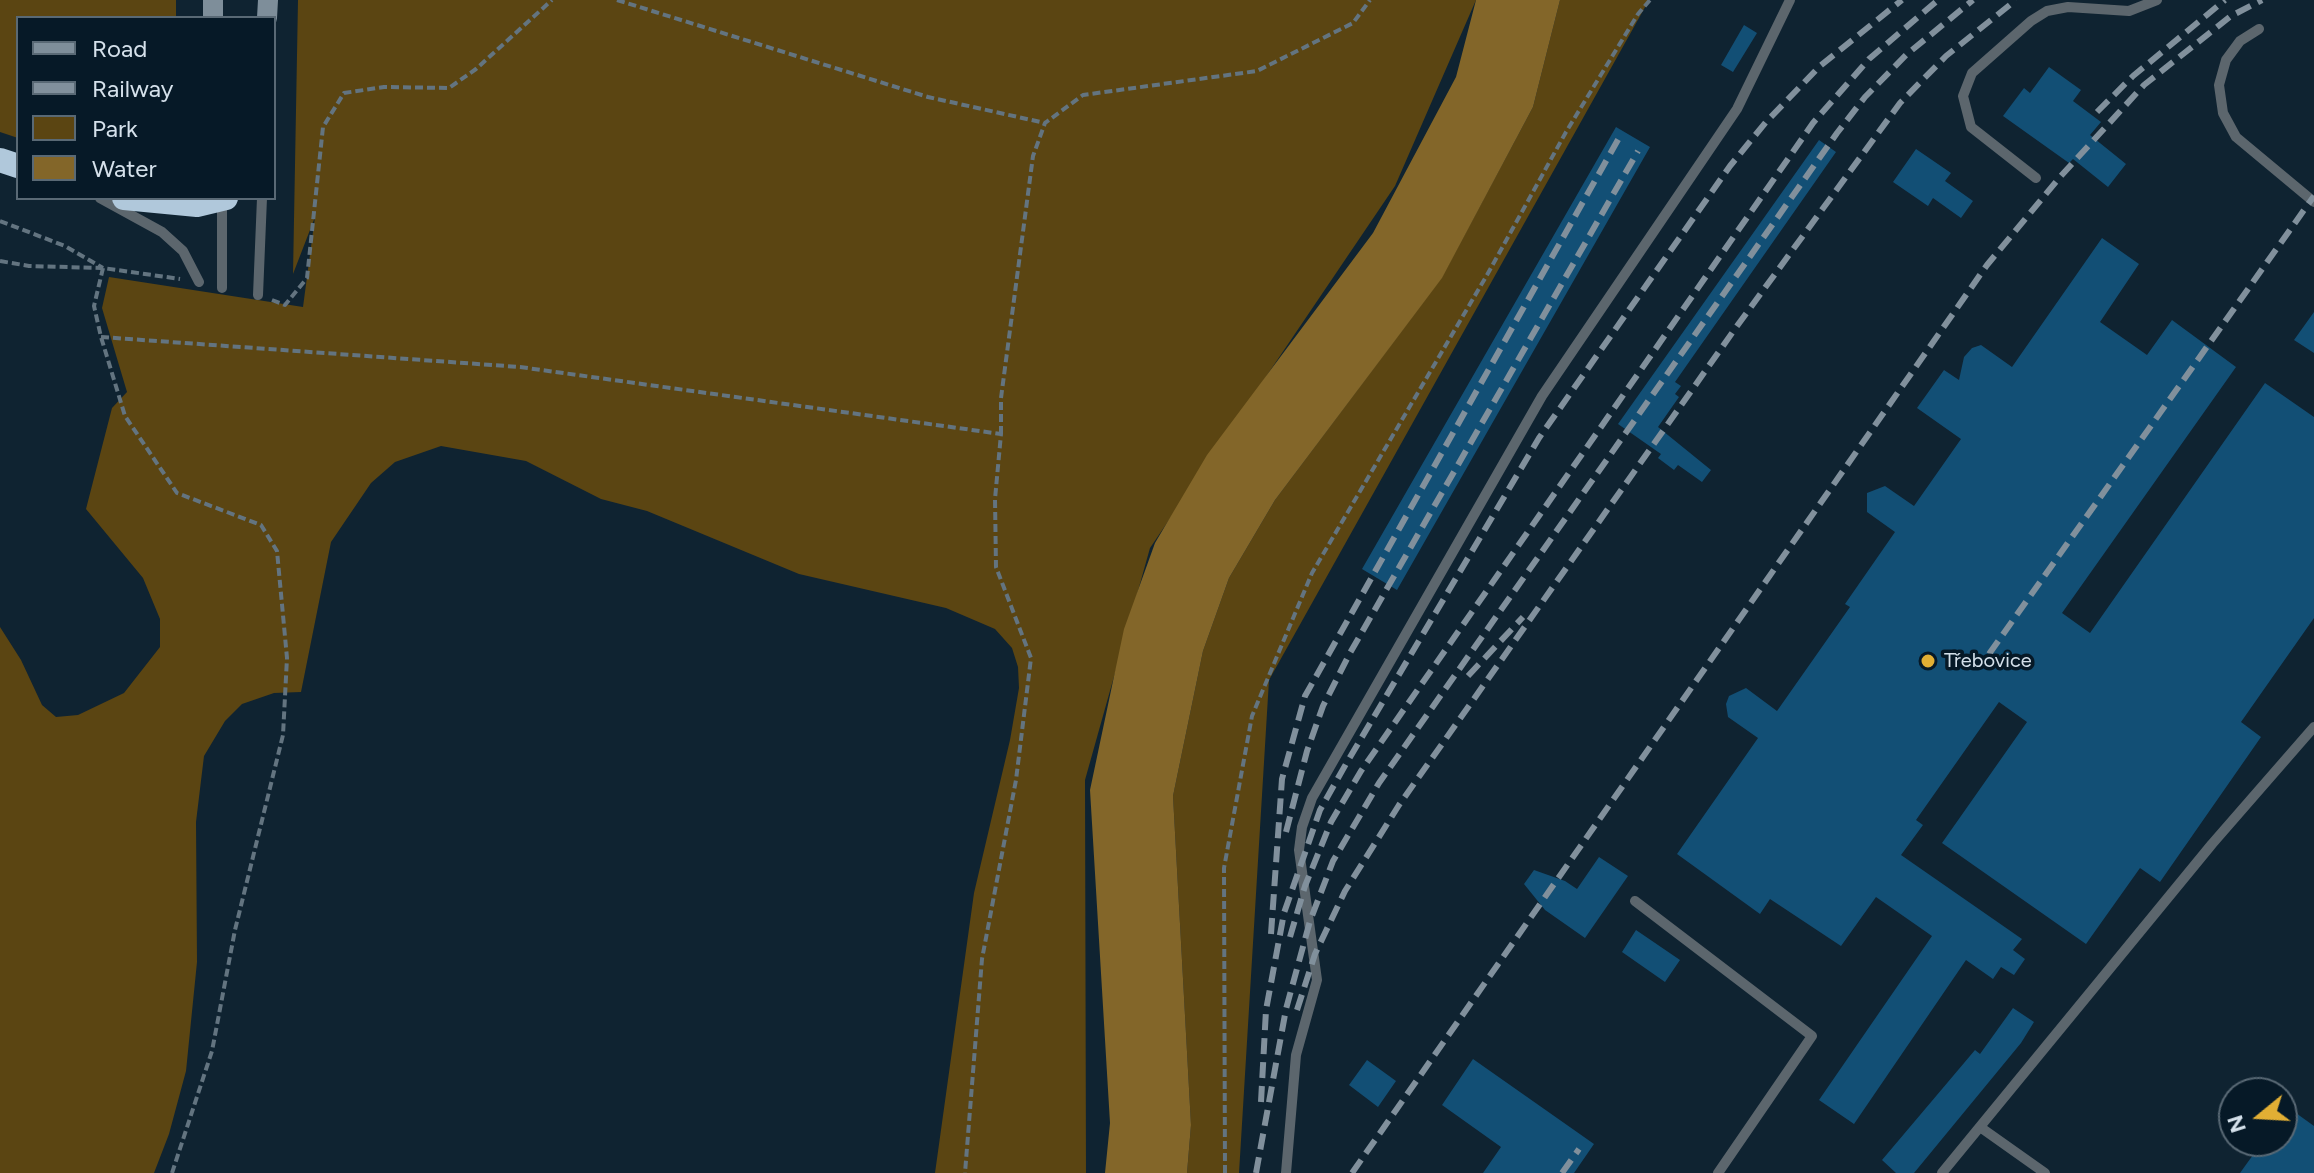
<!DOCTYPE html>
<html>
<head>
<meta charset="utf-8">
<style>
  body { margin:0 }
  #map { position:relative; width:2314px; height:1173px; overflow:hidden; background:#0f2331; font-family:Figtree,sans-serif }
  canvas { display:block }
  .legend { position:absolute; left:16px; top:16px; width:260px; height:184px; box-sizing:border-box; background:#061927; border:2px solid #596975; margin:0; padding:10px 14px; list-style:none; font-size:24px; color:#d5e1eb }
  .legend li { display:flex; align-items:center; gap:16px; height:40px }
  .legend b { width:40px; border:2px solid #596975 }
  .north { position:absolute; left:2218px; top:1077px; width:80px; height:80px; box-sizing:border-box; background:#061927; border:2px solid #596975; border-radius:50%; rotate:252deg; font-size:22px; font-weight:700; line-height:32px; text-align:center; color:#d5e1eb }
  .north::after { content:''; display:block; margin:auto; width:28px; height:36px; background:#e2af34; clip-path:polygon(50% 0,100% 100%,50% 72%,0 100%) }
</style>
</head>
<body>
<div id="map">
<canvas width="2314" height="1173"></canvas>
<ul class="legend">
<li><b style="height:10px;background:#7e8e9a"></b>Road</li>
<li><b style="height:10px;background:#81909c"></b>Railway</li>
<li><b style="height:22px;background:#5b4512"></b>Park</li>
<li><b style="height:22px;background:#836629"></b>Water</li>
</ul>
<div class="north">N</div>
</div>
<script>
const context = document.querySelector('canvas').getContext('2d');
context.lineJoin = 'round';
function paint(path, color) { context.fillStyle = color; context.fill(path, 'evenodd'); }
const shape = rows => new Path2D(rows.map(r => 'M' + r).join(''));
function strokePath(path, color, width, dash) { context.strokeStyle = color; context.lineWidth = width; context.lineCap = dash ? 'butt' : 'round'; context.setLineDash(dash || []); context.stroke(path); }
function write(font, color, halo, rows, align = 'center') {
  context.font = font + ' Figtree,sans-serif'; context.lineWidth = 7; context.setLineDash([]); context.textBaseline = 'middle'; context.strokeStyle = halo; context.fillStyle = color; for (const [text, x, y, turn = 0] of rows) {
    context.save(); context.translate(x, y); context.rotate((+turn || 0) * Math.PI / 180); context.textAlign = isNaN(turn) ? turn : align; if (halo) context.strokeText(text, 0, 0); context.fillText(text, 0, 0); context.restore();
  }
}
const green = shape([
  [0,0,176,0,176,18,18,18,18,138,0,132],
  [298,0,1476,0,1395,186,1150,548,1085,780,1086,1173,935,1173,974,893,1010,740,1019,688,1018,667,1012,648,995,629,946,608,799,574,647,511,601,499,526,461,441,446,395,462,371,483,331,542,301,692,274,693,242,704,225,721,204,756,196,822,197,962,186,1071,169,1134,154,1173,0,1173,0,627,21,660,42,705,56,717,78,715,124,693,160,647,160,619,143,578,86,509,112,408,127,392,102,308,109,277,303,307,315,217,293,274],
  [1560,0,1649,0,1269,680,1239,1173,1187,1173,1191,1125,1173,796,1203,651,1229,578,1275,500,1442,277,1533,107]
]);
const water = shape([
  [1476,0,1560,0,1533,107,1442,278,1275,500,1229,578,1203,651,1173,796,1191,1125,1187,1173,1105,1173,1110,1123,1090,790,1124,629,1155,543,1207,455,1373,233,1456,77]
]);
const building = shape([
  [1744,25,1757,33,1733,72,1721,65],
  [2049,67,2081,90,2073,101,2101,122,2090,135,2126,164,2108,187,2073,159,2069,163,2003,116,2024,88,2030,93],
  [1616,127,1650,147,1397,590,1362,569],
  [1819,140,1836,152,1675,382,1681,386,1675,394,1679,397,1658,427,1711,470,1702,482,1678,465,1674,470,1658,458,1661,454,1618,424],
  [1916,149,1951,173,1945,181,1973,201,1961,218,1933,198,1928,206,1893,182],
  [2102,238,2139,264,2100,322,2147,355,2172,320,2236,367,2062,613,2090,633,2265,383,2314,417,2314,618,2241,722,2261,737,2160,882,2140,868,2086,944,1942,843,2027,722,1999,702,1916,820,1923,825,1901,855,2022,939,2013,950,2025,959,2014,975,2001,967,1993,979,1966,960,1854,1124,1819,1100,1932,936,1876,897,1841,946,1770,899,1760,914,1677,854,1758,738,1728,717,1726,704,1729,696,1746,688,1777,711,1850,607,1845,604,1895,532,1867,512,1867,493,1885,486,1914,506,1961,439,1917,408,1944,370,1959,380,1964,357,1972,348,1981,345,2012,367],
  [2314,312,2314,353,2294,340],
  [1599,857,1628,876,1585,938,1545,910,1524,884,1534,870,1565,881,1577,889],
  [1636,930,1680,960,1665,982,1622,952],
  [2013,1008,2034,1022,2021,1043,1914,1173,1896,1173,1882,1160,1975,1050,1980,1054],
  [1473,1059,1594,1144,1574,1173,1483,1173,1501,1147,1442,1105],
  [1367,1060,1396,1081,1378,1107,1349,1085],
  [2282,1103,2314,1126,2314,1173,2240,1173,2263,1141,2282,1141]
]);
const path = shape([
  [617,0,928,97,1045,123],
  [0,221,65,246,103,268],
  [0,261,29,266,101,268],
  [272,300,285,305,307,278,323,127,344,93,384,87,449,88,476,69,552,0],
  [101,337,520,367,1001,434,995,499,996,567,1031,658,1016,780,982,959,965,1173],
  [1001,434,1001,398,1033,156,1045,123,1083,95,1257,71,1353,23,1370,0],
  [172,1173,212,1051,235,930,283,735,287,658,277,551,261,525,177,493,125,416,101,337,94,306,103,268,180,279],
  [1225,1173,1224,868,1252,716,1312,573,1487,275,1566,132,1638,14,1650,0]
]);
const service = shape([
  [2259,29,2240,41,2226,60,2219,85,2223,113,2236,137,2314,202],
  [2036,178,1971,127,1963,96,1972,73,2031,21,2047,11,2068,7,2129,11,2157,0],
  [100,198,162,232,183,251,199,282],
  [222,288,222,200],
  [258,295,262,198],
  [1635,901,1812,1036,1718,1173],
  [1980,1127,2045,1173],
  [1286,1173,1296,1055,1317,980,1299,850,1302,827,1312,798,1542,396,1737,109,1790,0],
  [1942,1173,2212,844,2314,727]
]);
const secondary = shape([
  [213,18,213,0],
  [267,18,268,0]
]);
const motorway = shape([
  [0,160,18,166],
  [124,198,197,205,226,198]
]);
const rail = shape([
  [2097,112,2133,76,2225,0],
  [1989,654,2314,196],
  [1468,676,1523,617],
  [1286,832,1307,751,1323,706,1350,653,1638,151],
  [1271,934,1282,779,1305,696,1619,138],
  [1290,937,1305,886,1331,822,1361,771,1813,123,1869,59,1938,0],
  [1297,1010,1315,954,1345,891,1399,805,1737,326,1900,103,1946,56,2016,0],
  [1261,1102,1266,1010,1284,913,1320,810,1346,764,1539,438,1730,166,1766,122,1820,66,1902,0],
  [1256,1173,1286,1009,1310,921,1333,861,1379,783,1837,133,1865,97,1906,55,1973,0],
  [1352,1173,1987,265,2060,177,2144,85,2231,16,2262,0],
  [1562,1173,1579,1149]
]);
const markers = [
  [1928,661,8,"#e2af34"]
];
const poiNames = [
  ["Třebovice",1944,661]
];
paint(green, '#5b4512');
paint(water, '#836629');
paint(building, '#124f75');
strokePath(path, '#637480', 4, [8, 4]);
strokePath(service, '#5c666d', 10);
strokePath(secondary, '#7e8e9a', 20);
strokePath(motorway, '#b0c8db', 24);
strokePath(rail, '#81909c', 6, [16, 8]);
for (const [x, y, r, color] of markers) { const dot = new Path2D(); dot.arc(x, y, r, 0, 2 * Math.PI); context.fillStyle = color; context.fill(dot); strokePath(dot, '#061927', 3); }
write('20px', '#d5e1eb', '#061927', poiNames, 'left');
</script>
</body>
</html>
